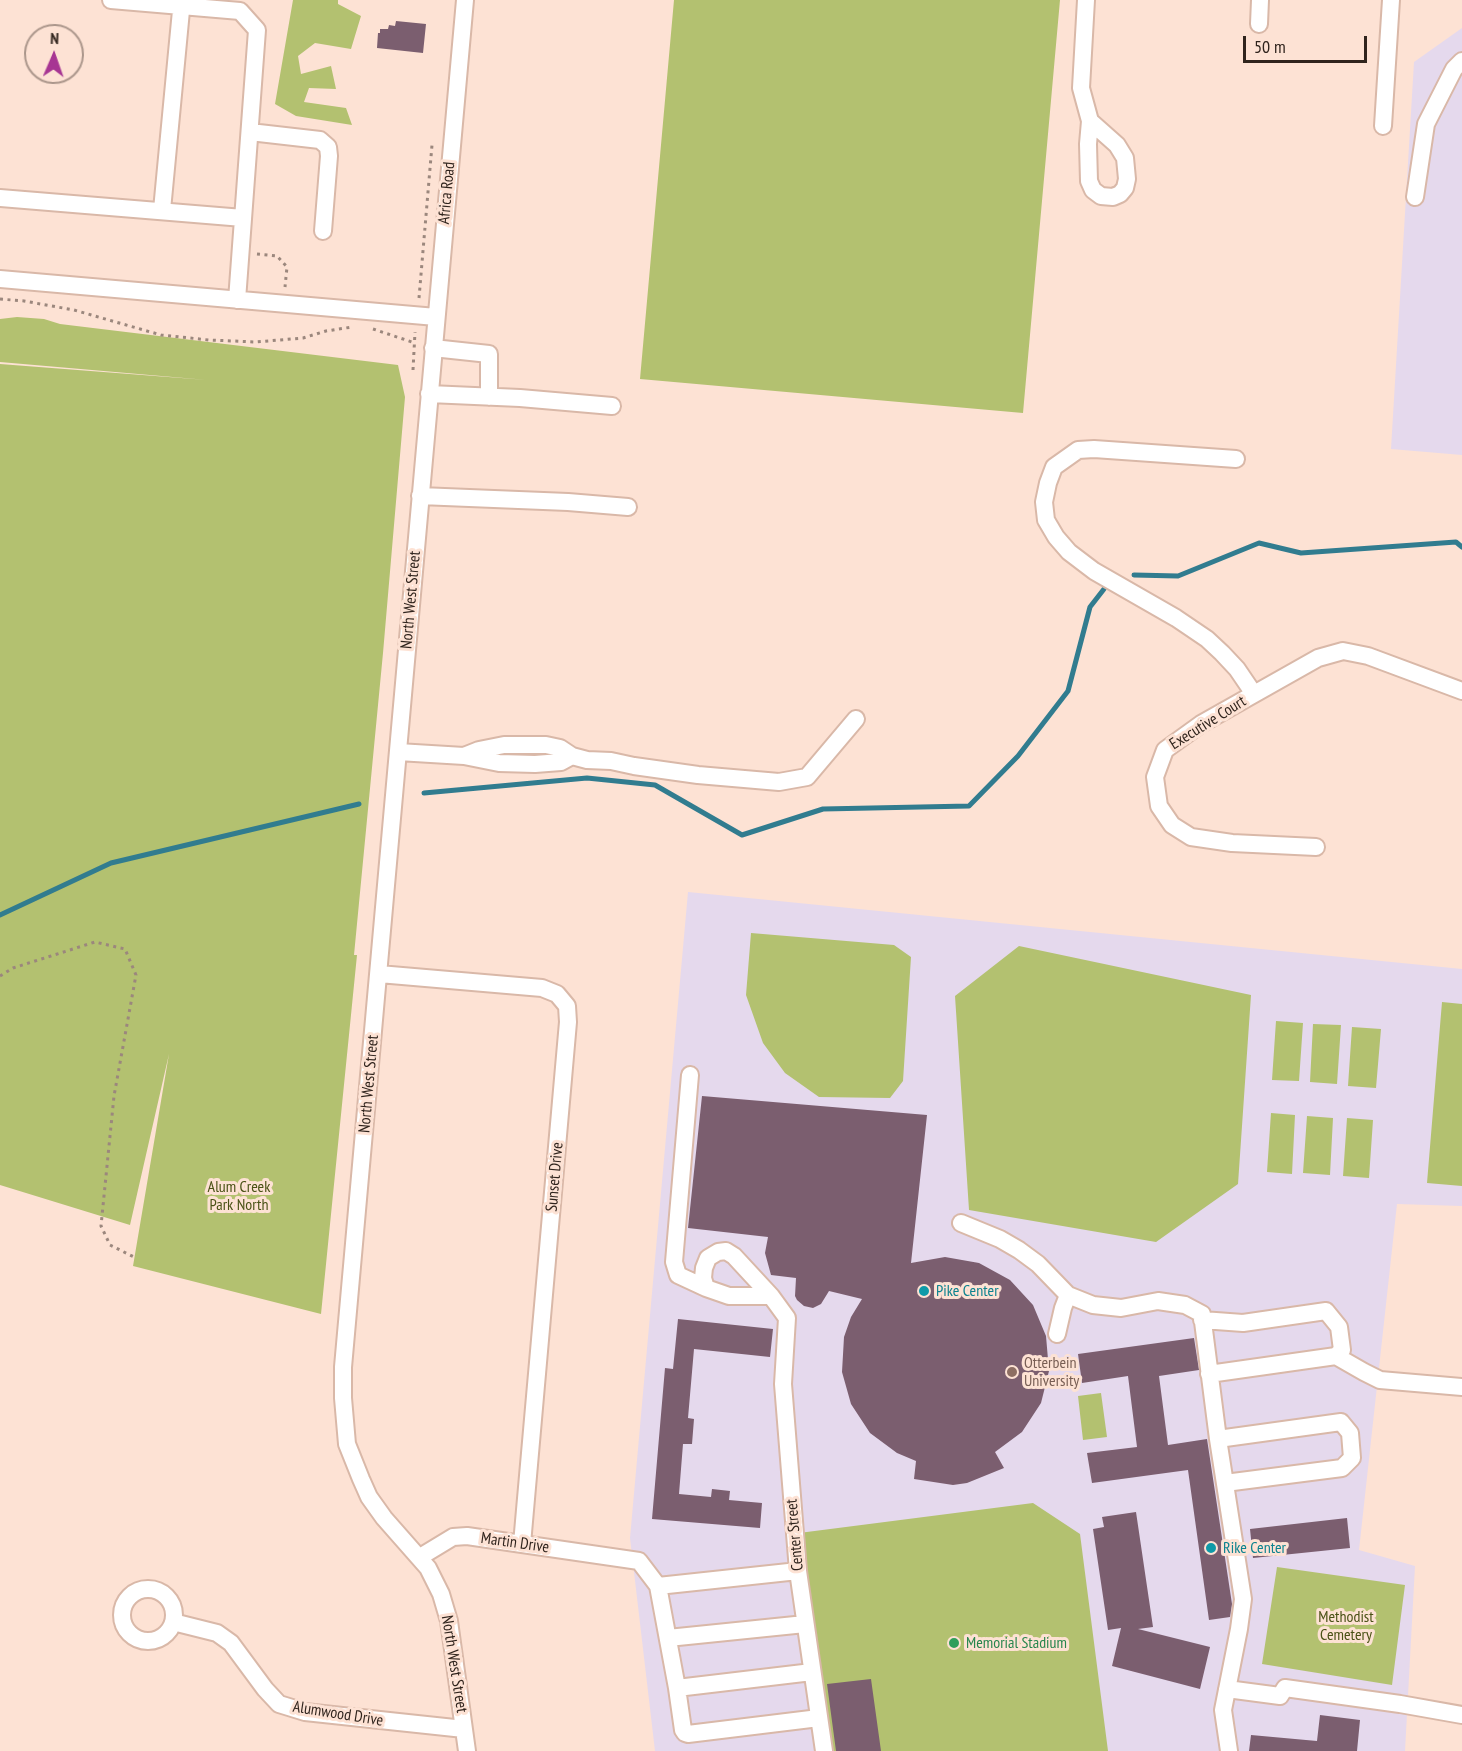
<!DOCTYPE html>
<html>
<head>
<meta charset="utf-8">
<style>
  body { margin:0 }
  #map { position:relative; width:1462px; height:1751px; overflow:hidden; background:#fde2d4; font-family:"PT Sans Narrow",sans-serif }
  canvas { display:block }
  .north { position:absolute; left:24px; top:24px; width:60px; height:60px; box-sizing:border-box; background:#fde2d4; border:2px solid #ab968b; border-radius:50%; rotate:2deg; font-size:16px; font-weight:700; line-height:24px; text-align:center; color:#30241d }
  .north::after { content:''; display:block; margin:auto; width:21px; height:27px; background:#a73693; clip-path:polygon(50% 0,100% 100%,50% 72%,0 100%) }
  .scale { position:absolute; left:1243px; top:36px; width:124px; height:27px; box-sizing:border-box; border:3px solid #30241d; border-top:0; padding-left:8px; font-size:18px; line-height:21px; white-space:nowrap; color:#30241d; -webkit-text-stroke:4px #fde2d4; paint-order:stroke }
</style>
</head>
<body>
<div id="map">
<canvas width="1462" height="1751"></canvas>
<div class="north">N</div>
<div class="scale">50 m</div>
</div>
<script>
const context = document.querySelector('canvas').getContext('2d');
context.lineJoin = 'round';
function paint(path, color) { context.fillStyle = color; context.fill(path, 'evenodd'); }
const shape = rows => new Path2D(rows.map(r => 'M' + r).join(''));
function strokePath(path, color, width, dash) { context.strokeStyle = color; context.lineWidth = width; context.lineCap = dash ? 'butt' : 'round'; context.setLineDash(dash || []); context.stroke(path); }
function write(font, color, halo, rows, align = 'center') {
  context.font = font + ' "PT Sans Narrow",sans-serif'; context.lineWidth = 6; context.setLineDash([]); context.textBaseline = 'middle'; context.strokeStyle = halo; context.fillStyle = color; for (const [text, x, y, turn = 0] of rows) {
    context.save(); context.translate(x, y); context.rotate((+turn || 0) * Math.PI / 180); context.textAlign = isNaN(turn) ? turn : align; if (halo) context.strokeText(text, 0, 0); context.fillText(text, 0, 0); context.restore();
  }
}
const education = shape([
  [1462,28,1462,455,1391,449,1414,62],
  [688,892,1462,969,1462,1206,1397,1204,1359,1550,1415,1566,1405,1751,655,1751,630,1538]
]);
const green = shape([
  [293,0,338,0,338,4,361,16,351,49,315,43,298,56,301,74,331,66,336,89,309,88,304,102,346,108,352,125,296,116,275,104],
  [674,0,1060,0,1023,413,640,379],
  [17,317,44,319,60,324,398,365,405,397,383,653,354,955,357,955,321,1314,133,1266,169,1054,130,1225,0,1185,0,364,207,380,0,362,0,319],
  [751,933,894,945,911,957,903,1081,890,1098,819,1097,785,1073,763,1043,746,995],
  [1019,946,1251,995,1238,1184,1156,1242,969,1210,955,996],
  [1442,1002,1462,1004,1462,1186,1427,1183],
  [1276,1021,1303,1023,1299,1081,1272,1080],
  [1313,1024,1341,1025,1337,1084,1310,1082],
  [1352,1027,1381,1029,1376,1088,1348,1086],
  [1271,1113,1295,1115,1292,1174,1267,1172],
  [1307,1116,1333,1118,1330,1175,1303,1173],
  [1347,1118,1373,1120,1369,1178,1343,1176],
  [1101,1393,1107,1437,1083,1440,1078,1396],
  [1033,1503,1080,1534,1108,1751,827,1751,799,1533],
  [1277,1567,1405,1585,1392,1685,1262,1664]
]);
const stream = shape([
  [1134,575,1178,576,1259,543,1301,553,1456,542,1462,547],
  [424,793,587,778,655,785,742,835,823,809,969,806,1018,756,1068,691,1090,607,1104,589],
  [0,915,111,863,359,804]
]);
const building = shape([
  [396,21,426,24,423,53,377,48,378,33,380,33,380,29,388,29,389,25,395,26],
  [702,1096,927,1115,911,1263,945,1257,979,1263,1010,1280,1033,1305,1046,1336,1049,1371,1041,1403,1022,1432,995,1452,1004,1468,967,1483,953,1485,914,1479,916,1461,897,1453,870,1433,851,1404,842,1372,844,1337,851,1317,862,1299,829,1291,821,1304,813,1308,804,1306,797,1300,795,1296,796,1278,771,1275,765,1253,768,1237,688,1228],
  [678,1319,773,1329,770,1357,694,1349,688,1418,694,1419,692,1444,683,1444,679,1494,711,1497,712,1489,730,1491,729,1500,762,1503,760,1528,652,1519,665,1368,673,1369],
  [1194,1338,1199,1370,1159,1376,1168,1445,1207,1439,1232,1604,1230,1617,1209,1620,1188,1470,1092,1483,1087,1453,1137,1447,1128,1376,1082,1383,1078,1354],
  [1136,1512,1153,1627,1138,1629,1210,1647,1200,1689,1112,1666,1121,1628,1108,1630,1093,1529,1104,1527,1102,1517],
  [1347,1518,1350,1548,1253,1558,1250,1529],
  [871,1679,881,1751,836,1751,827,1684],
  [1320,1715,1360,1720,1357,1751,1249,1751,1251,1735,1317,1741]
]);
const path = shape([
  [257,254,277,256,287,267,285,287],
  [419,298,432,145],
  [0,299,24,301,74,310,161,335,209,340,256,342,303,338,326,331,352,327],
  [373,329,415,343],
  [413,370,415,332],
  [0,976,13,968,95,942,125,949,136,975,114,1096,101,1226,110,1245,134,1257]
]);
const minor = shape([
  [111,0,240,11,257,30,237,300],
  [465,0,343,1367,343,1398,347,1444,361,1479,369,1497,384,1518,428,1568,441,1594,449,1621,467,1751],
  [1086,0,1081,88,1090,121,1088,144,1089,181,1093,190,1101,196,1113,197,1120,194,1125,188,1127,179,1125,158,1117,145,1090,121],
  [1259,24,1260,0],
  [1383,126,1391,0],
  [250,132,320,140,328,147,329,156,323,231],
  [1415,197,1426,124,1454,69,1462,61],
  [0,198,243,218],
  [162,210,182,0],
  [0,279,436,317],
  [433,348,489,354,489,397],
  [429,394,520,398,612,406],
  [1236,459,1094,449,1078,450,1054,467,1048,483,1044,502,1046,520,1056,537,1069,552,1094,571,1176,618,1207,639,1222,653,1237,669,1254,694],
  [420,496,568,502,628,507],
  [398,752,464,756,499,763,535,764,561,762,572,756],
  [464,756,479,750,504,745,546,745,560,748,572,756,587,760,611,761,634,766,698,775,779,782,807,777,856,719],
  [1316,847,1232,843,1191,837,1172,825,1159,806,1155,777,1165,750,1201,724,1318,658,1343,651,1368,656,1462,691],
  [379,974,542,988,557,994,567,1006,568,1022,522,1544],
  [690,1075,674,1262,678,1275,706,1288],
  [961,1223,1000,1239,1019,1250,1038,1264,1068,1295,1093,1305,1121,1308,1158,1301,1185,1305,1202,1314,1218,1439,1243,1599,1239,1629,1223,1710,1229,1751],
  [771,1296,729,1296,706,1288,703,1278,704,1268,708,1258,718,1252,726,1251,734,1256,771,1296,787,1318,783,1384,798,1571,824,1751],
  [1202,1320,1243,1323,1326,1311,1339,1327,1342,1350,1336,1356,1364,1372,1380,1380,1462,1387],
  [1057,1334,1063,1308,1068,1295],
  [1209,1374,1336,1356],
  [1218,1439,1341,1422,1350,1433,1352,1458,1342,1468,1225,1483],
  [420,1557,453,1537,467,1536,639,1561,658,1586,677,1688,683,1730,685,1733,688,1734,819,1718],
  [658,1586,798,1571],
  '122 1615a26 26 0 1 1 52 0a26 26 0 1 1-52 0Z',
  [173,1622,217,1633,231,1643,265,1689,279,1704,305,1712,464,1729],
  [668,1638,805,1624],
  [677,1688,812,1672],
  [1227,1689,1280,1696,1285,1688,1400,1704,1462,1715]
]);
const markers = [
  [924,1291,6,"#0f9aa8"],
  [1012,1372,6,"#8d6e63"],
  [1211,1548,6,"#0f9aa8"],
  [954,1643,6,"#2e9e5b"]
];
const streetNames = [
  ["Africa Road",447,193,-85],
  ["North West Street",411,600,-85],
  ["Executive Court",1208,723,-32],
  ["North West Street",369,1084,-85],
  ["Sunset Drive",555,1177,-85],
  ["Center Street",795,1535,-95],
  ["Martin Drive",515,1543,8],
  ["North West Street",454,1664,81],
  ["Alumwood Drive",338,1714,9]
];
const parkNames = [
  ["Alum Creek",239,1187],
  ["Park North",239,1205],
  ["Methodist",1346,1617],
  ["Cemetery",1346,1635]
];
const cultureNames = [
  ["Pike Center",936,1291],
  ["Rike Center",1223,1548]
];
const educationNames = [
  ["Otterbein",1024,1363],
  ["University",1024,1381]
];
const leisureNames = [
  ["Memorial Stadium",966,1643]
];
paint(education, '#e5d9ed');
paint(green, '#b3c170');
strokePath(stream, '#317c8f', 5);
paint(building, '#7b5e6f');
strokePath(minor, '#d9b8a8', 20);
strokePath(path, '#9b877d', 3, [3, 4.5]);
strokePath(minor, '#fff', 16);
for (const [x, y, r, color] of markers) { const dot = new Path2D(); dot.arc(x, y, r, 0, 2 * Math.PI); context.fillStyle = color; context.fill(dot); strokePath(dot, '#fde2d4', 2); }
write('16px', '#30241d', '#fde2d4', streetNames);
write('16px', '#4a5216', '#fde2d4', parkNames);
write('16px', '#0d838f', '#fde2d4', cultureNames, 'left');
write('16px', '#785e54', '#fde2d4', educationNames, 'left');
write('16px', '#27864d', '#fde2d4', leisureNames, 'left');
</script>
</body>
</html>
